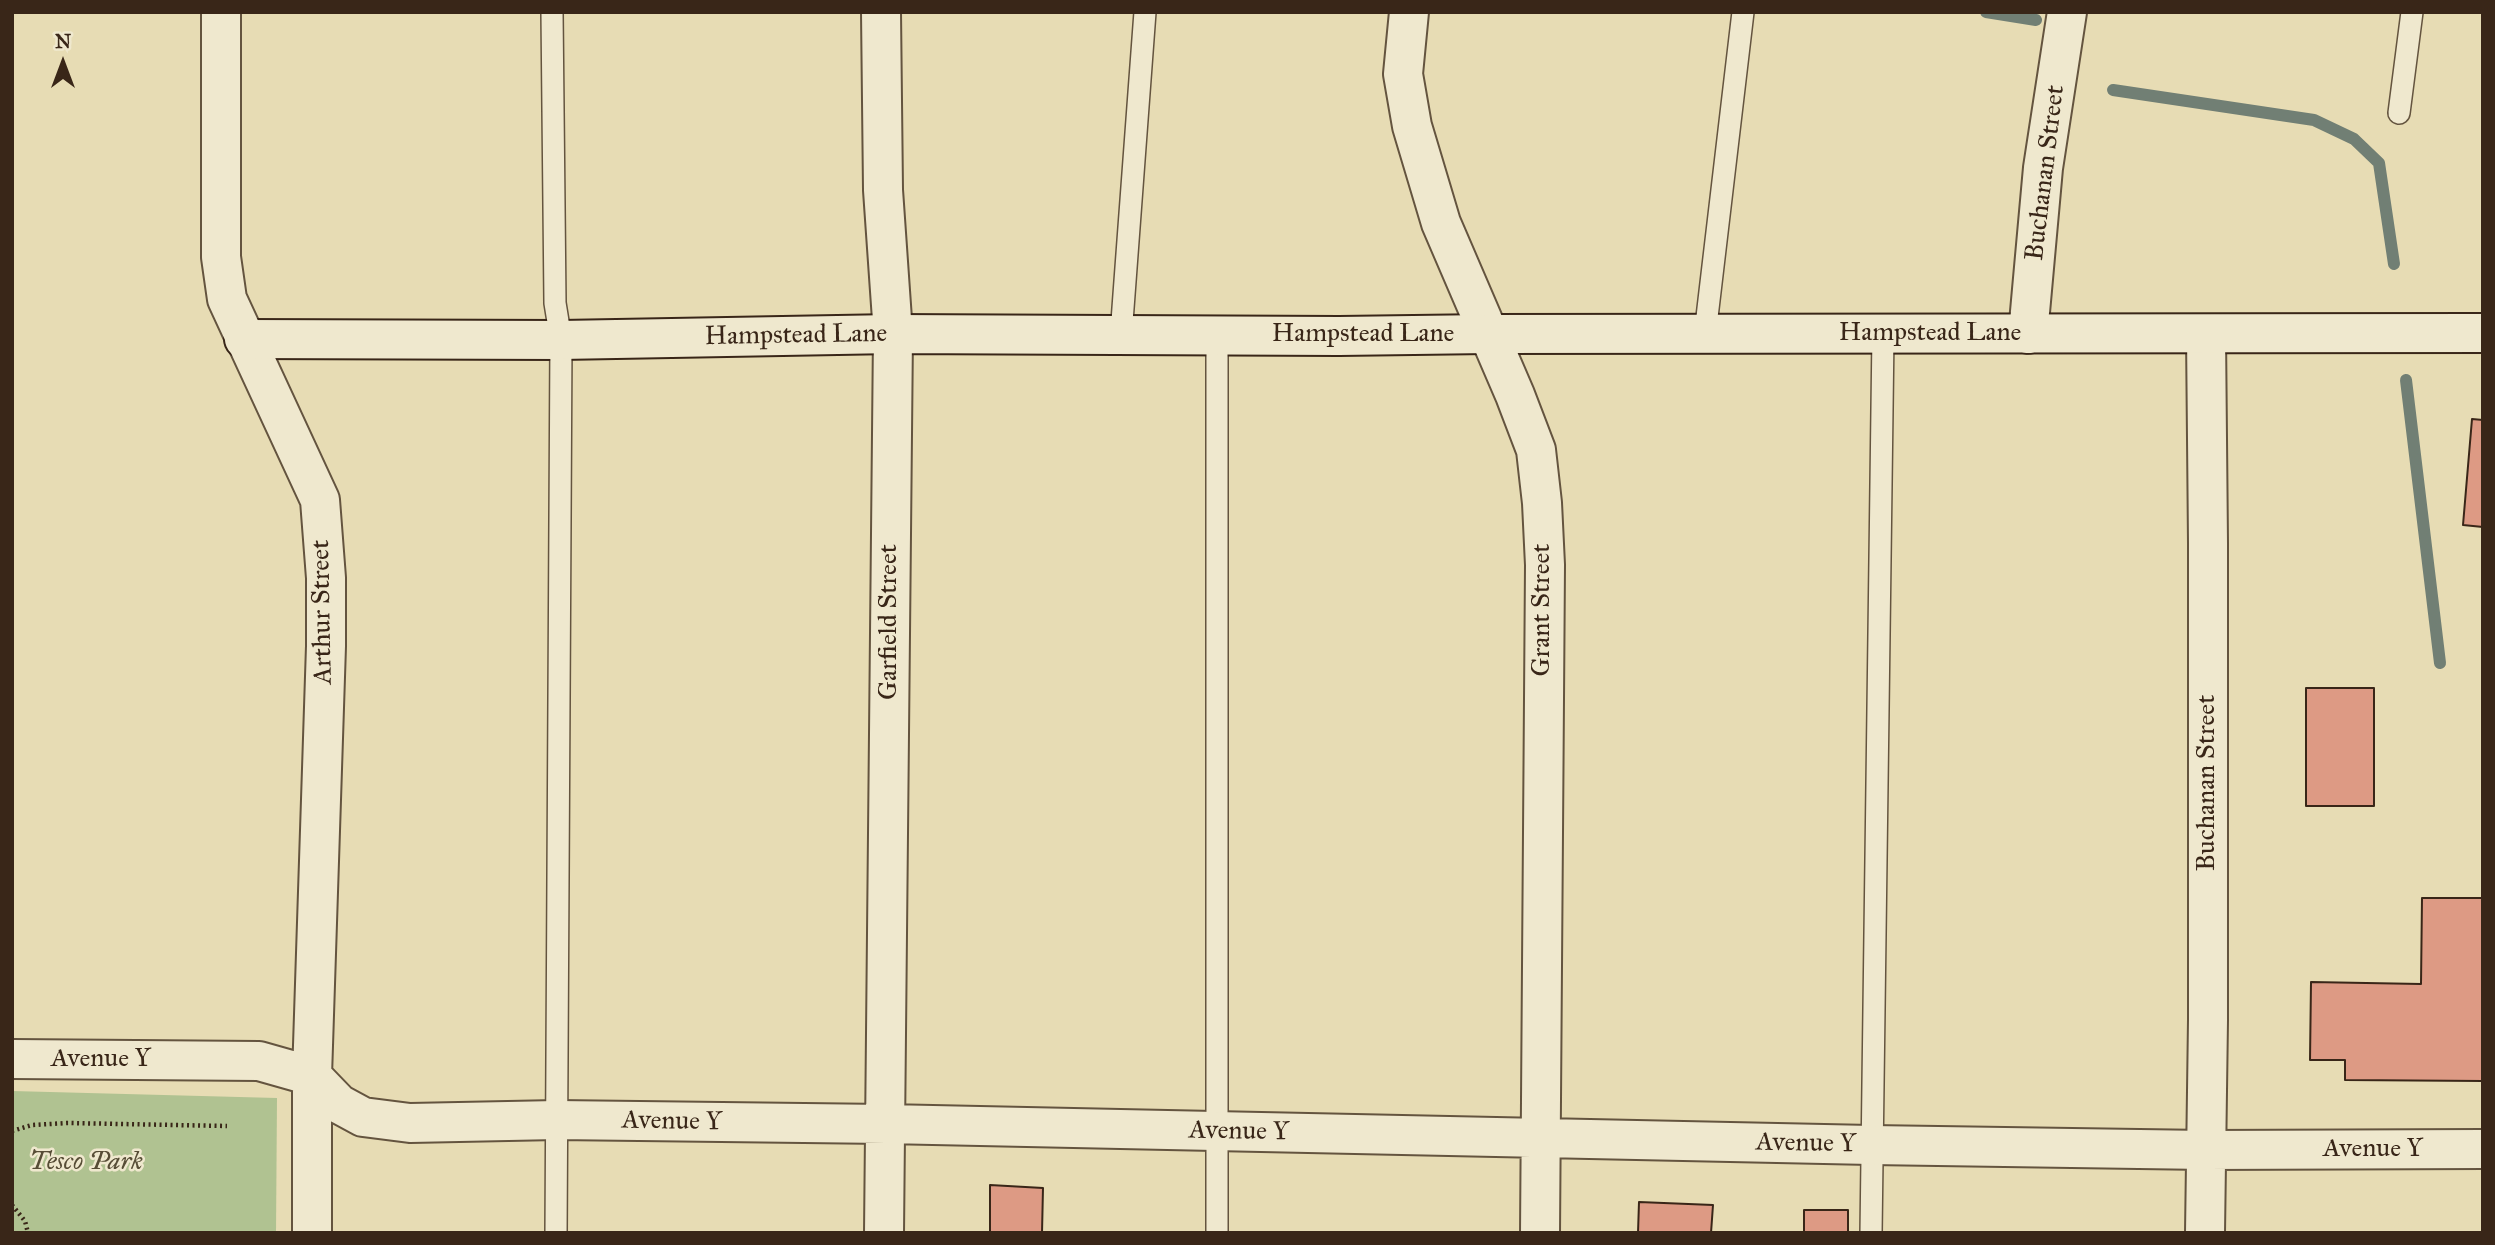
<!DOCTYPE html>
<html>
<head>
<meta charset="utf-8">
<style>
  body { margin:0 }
  #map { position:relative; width:2495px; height:1245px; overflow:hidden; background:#e7dcb4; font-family:"IM FELL Great Primer",serif }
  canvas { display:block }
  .frame { position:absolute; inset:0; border:14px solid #392618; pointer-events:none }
  .north { position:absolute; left:28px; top:28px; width:70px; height:70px; -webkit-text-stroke:5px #efe8ce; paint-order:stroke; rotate:0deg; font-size:19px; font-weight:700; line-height:28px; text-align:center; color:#392618 }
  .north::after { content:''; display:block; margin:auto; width:24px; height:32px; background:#392618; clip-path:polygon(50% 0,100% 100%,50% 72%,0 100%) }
</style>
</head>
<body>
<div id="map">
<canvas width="2495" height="1245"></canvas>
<div class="frame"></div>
<div class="north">N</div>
</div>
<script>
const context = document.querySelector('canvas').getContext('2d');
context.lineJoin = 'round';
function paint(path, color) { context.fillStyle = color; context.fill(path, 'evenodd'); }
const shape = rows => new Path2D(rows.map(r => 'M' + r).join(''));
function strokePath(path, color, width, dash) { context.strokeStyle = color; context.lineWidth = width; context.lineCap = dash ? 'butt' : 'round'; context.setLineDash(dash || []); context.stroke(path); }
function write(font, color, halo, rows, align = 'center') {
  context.font = font + ' "IM FELL Great Primer",serif'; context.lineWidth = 5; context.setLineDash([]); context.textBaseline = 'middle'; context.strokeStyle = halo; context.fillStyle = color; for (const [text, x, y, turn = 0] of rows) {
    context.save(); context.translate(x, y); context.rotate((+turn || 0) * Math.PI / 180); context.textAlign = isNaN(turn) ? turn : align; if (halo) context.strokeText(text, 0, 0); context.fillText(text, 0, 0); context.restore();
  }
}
const green = shape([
  [12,1091,277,1098,276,1233,12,1233]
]);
const stream = shape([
  [1986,12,2036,20],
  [2113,90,2314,120,2354,139,2379,163,2394,264],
  [2406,380,2440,663]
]);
const building = shape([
  [2472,419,2483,420,2483,527,2463,525,2472,419],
  [2306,688,2374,688,2374,806,2306,806,2306,688],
  [2422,898,2483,898,2483,1081,2345,1080,2345,1060,2310,1060,2311,982,2421,984,2422,898],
  [990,1185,1043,1188,1042,1233,990,1233,990,1185],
  [1639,1202,1713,1205,1711,1233,1638,1233,1639,1202],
  [1804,1210,1848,1210,1848,1233,1804,1233,1804,1210]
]);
const path = shape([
  [12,1131,32,1125,68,1123,227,1126],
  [12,1205,25,1221,28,1233]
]);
const lane = shape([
  [552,12,555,303,561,340,556,1233],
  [2399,113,2412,12],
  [1705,334,1743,12],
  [1121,335,1145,12],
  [1217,335,1217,1233],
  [1871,1233,1883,334]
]);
const street = shape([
  [221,12,221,257,227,299,320,500,326,578,326,646,312,1076,312,1233],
  [881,12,883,190,893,334,884,1233],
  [1409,12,1403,74,1412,126,1441,223,1515,395,1536,450,1542,503,1545,565,1540,1233],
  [2028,334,2043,168,2067,12],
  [12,1059,259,1061,312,1076,339,1104,363,1117,410,1123,557,1120,886,1124,1871,1145,2206,1150,2483,1149],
  [2205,1233,2208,1020,2208,543,2206,334]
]);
const secondary = shape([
  [244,339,561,340,893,334,1339,336,1488,334,2483,333]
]);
const streetNames = [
  ["Buchanan Street",2046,173,-83],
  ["Hampstead Lane",1930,334],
  ["Hampstead Lane",1363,335],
  ["Hampstead Lane",796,336,-1],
  ["Grant Street",1543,610,-90],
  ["Arthur Street",323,612,-91],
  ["Garfield Street",890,622,-90],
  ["Buchanan Street",2208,783,-90],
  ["Avenue Y",101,1060],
  ["Avenue Y",672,1122,1],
  ["Avenue Y",1239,1132,1],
  ["Avenue Y",1806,1144,1],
  ["Avenue Y",2373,1150]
];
const parkNames = [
  ["Tesco Park",86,1163]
];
paint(green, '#b0c291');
strokePath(stream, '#717f74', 12);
paint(building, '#dd9a84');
strokePath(building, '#392618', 2);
strokePath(lane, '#64543f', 24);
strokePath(street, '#64543f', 42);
strokePath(secondary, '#392618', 42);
strokePath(path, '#392618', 4.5, [2, 3.5]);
strokePath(lane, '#efe8ce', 21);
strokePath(street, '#efe8ce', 38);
strokePath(secondary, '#efe8ce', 38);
write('26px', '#392618', '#efe8ce', streetNames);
write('italic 26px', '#574d36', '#efe8ce', parkNames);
</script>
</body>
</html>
